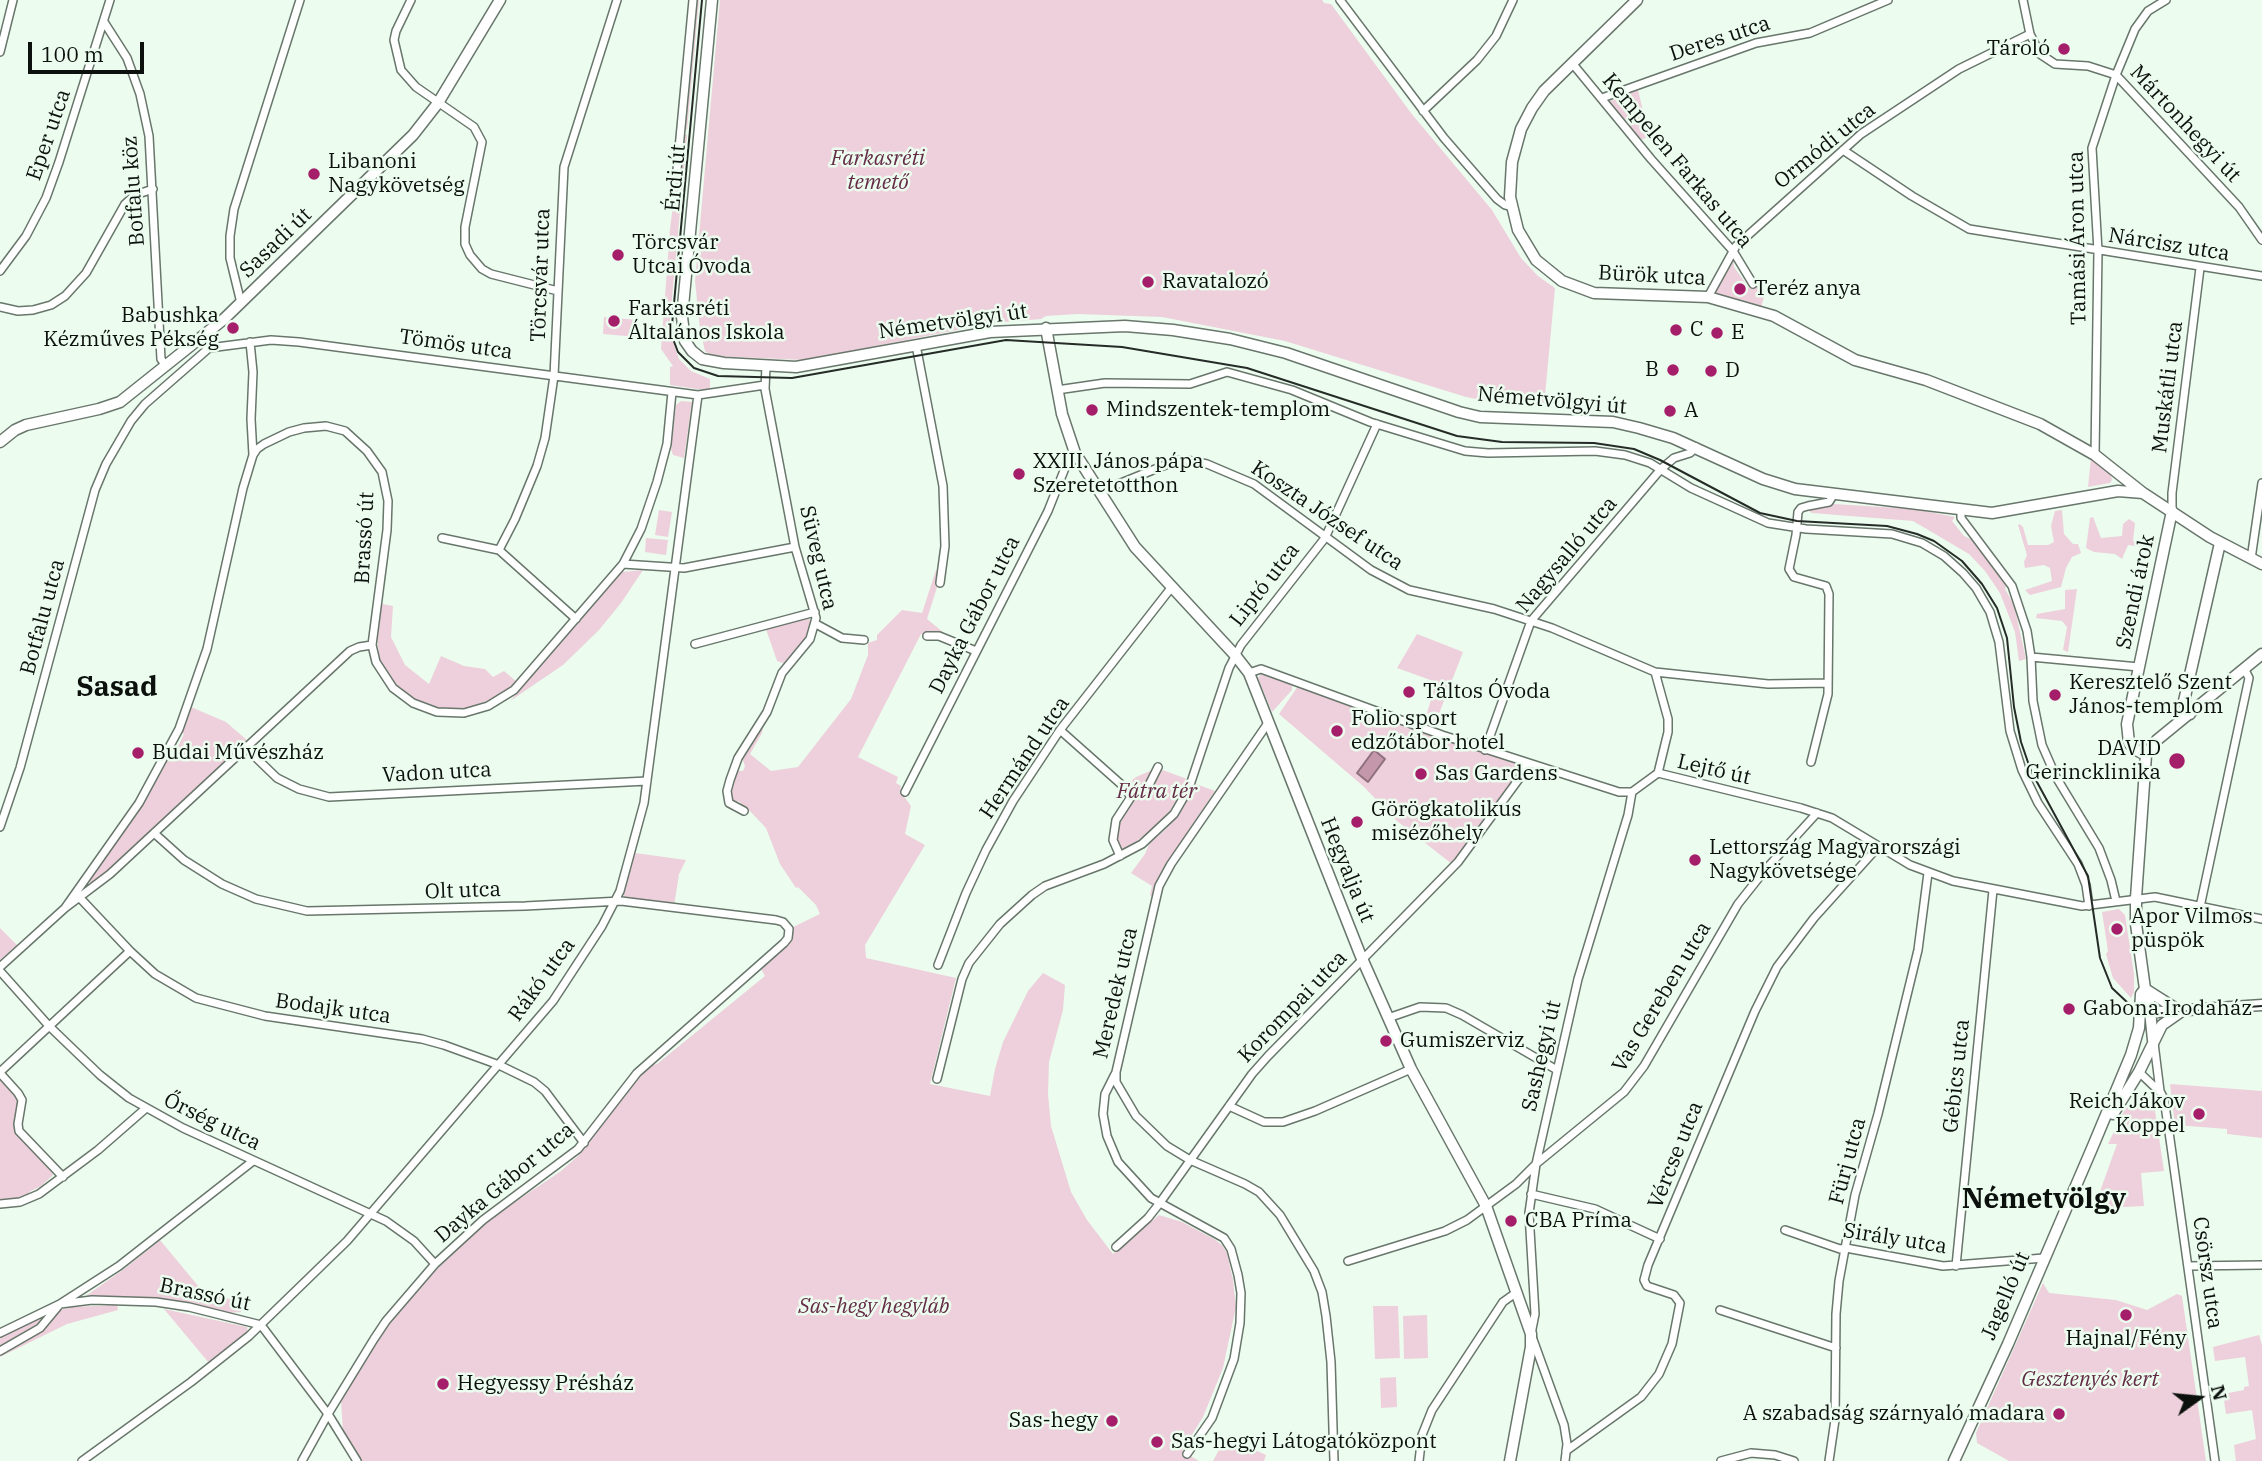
<!DOCTYPE html>
<html>
<head>
<meta charset="utf-8">
<style>
  body { margin:0 }
  #map { position:relative; width:2262px; height:1461px; overflow:hidden; background:#ecfcef; font-family:"IBM Plex Serif",serif }
  canvas { display:block }
  .north { position:absolute; left:2164px; top:1363px; width:70px; height:70px; -webkit-text-stroke:5px #ecfcef; paint-order:stroke; rotate:75deg; font-size:19px; font-weight:700; line-height:28px; text-align:center; color:#0c110d }
  .north::after { content:''; display:block; margin:auto; width:24px; height:32px; background:#0c110d; clip-path:polygon(50% 0,100% 100%,50% 72%,0 100%) }
  .scale { position:absolute; left:28px; top:42px; width:116px; height:32px; box-sizing:border-box; border:4px solid #0c110d; border-top:0; padding-left:9px; font-size:21px; line-height:24px; white-space:nowrap; color:#0c110d; -webkit-text-stroke:5px #ecfcef; paint-order:stroke }
</style>
</head>
<body>
<div id="map">
<canvas width="2262" height="1461"></canvas>
<div class="north">N</div>
<div class="scale">100 m</div>
</div>
<script>
const context = document.querySelector('canvas').getContext('2d');
context.lineJoin = 'round';
function paint(path, color) { context.fillStyle = color; context.fill(path, 'evenodd'); }
const shape = rows => new Path2D(rows.map(r => 'M' + r).join(''));
function strokePath(path, color, width, dash) { context.strokeStyle = color; context.lineWidth = width; context.lineCap = dash ? 'butt' : 'round'; context.setLineDash(dash || []); context.stroke(path); }
function write(font, color, halo, rows, align = 'center') {
  context.font = font + ' "IBM Plex Serif",serif'; context.lineWidth = 5; context.setLineDash([]); context.textBaseline = 'middle'; context.strokeStyle = halo; context.fillStyle = color; for (const [text, x, y, turn = 0] of rows) {
    context.save(); context.translate(x, y); context.rotate((+turn || 0) * Math.PI / 180); context.textAlign = isNaN(turn) ? turn : align; if (halo) context.strokeText(text, 0, 0); context.fillText(text, 0, 0); context.restore();
  }
}
const green = shape([
  [695,0,699,0,687,130,684,128],
  [720,0,1322,0,1324,3,1331,4,1411,113,1492,210,1521,258,1538,276,1555,288,1544,406,1497,403,1466,397,1285,341,1162,317,1077,314,1046,316,1041,319,993,323,805,360,712,356,705,351,700,330,695,281],
  [1638,90,1649,135,1644,139,1639,139,1613,108,1610,101],
  [682,134,687,135,669,331,679,359,691,371,710,379,710,388,704,390,670,385,670,367,673,366,661,349,670,229],
  [1733,251,1734,267,1749,288,1756,284,1764,297,1760,311,1708,297],
  [604,317,638,320,637,337,603,334],
  [681,401,692,402,684,458,673,455,671,449,676,405],
  [2091,458,2111,474,2112,480,2110,483,2088,487],
  [1834,504,1914,509,1955,517,1952,521,1964,536,1975,541,2006,586,2005,589,2014,605,2026,659,2019,661,2015,632,2000,593,1985,571,1969,554,1913,521,1812,513,1807,510],
  [659,510,672,512,668,537,655,535],
  [2062,510,2064,534,2073,544,2078,544,2081,553,2072,557,2066,568,2061,587,2030,595,2025,590,2052,581,2050,568,2044,565,2025,568,2024,562,2027,555,2018,525,2020,524,2023,527,2028,545,2048,545,2054,542,2051,526,2055,511],
  [2093,517,2101,538,2122,536,2123,524,2129,519,2135,523,2133,541,2156,541,2154,549,2128,545,2122,559,2115,554,2094,552,2086,548,2090,518],
  [646,538,668,540,666,555,645,552],
  [643,570,621,603,599,630,563,665,510,701,622,572],
  [936,570,940,571,938,584,927,619,949,637,921,634,858,757,898,777,896,783,901,786,900,791,911,806,905,834,925,845,865,945,866,958,956,978,930,1084,990,1096,995,1069,1003,1042,1028,991,1043,973,1065,985,1063,1010,1049,1062,1048,1094,1051,1126,1071,1192,1087,1220,1113,1254,1159,1215,1182,1222,1214,1239,1222,1245,1227,1253,1233,1280,1236,1307,1227,1349,1223,1368,1203,1417,1182,1451,1199,1461,361,1461,343,1433,341,1400,377,1340,399,1312,434,1272,487,1221,561,1171,578,1156,648,1066,657,1064,765,976,761,969,784,943,789,929,820,914,816,905,798,887,796,888,780,864,766,828,748,809,738,807,741,803,738,801,735,803,732,802,729,792,736,771,743,771,745,766,742,758,764,723,762,733,750,754,771,771,798,767,851,699,868,655,868,643,877,640,877,635,902,610,922,613],
  [2077,589,2068,652,2063,650,2067,627,2062,621,2036,618,2037,614,2065,609,2065,590],
  [382,604,393,606,391,637,405,665,429,684,441,656,464,666,485,669,493,677,504,671,517,682,497,697,469,708,440,709,419,702,399,689,388,677,380,662,377,638],
  [806,617,813,622,806,640,785,664,777,661,766,629],
  [1417,634,1463,652,1435,724,1425,720,1436,682,1397,668],
  [1261,674,1292,684,1292,690,1272,712,1258,678],
  [1298,686,1519,765,1520,771,1452,864,1397,821,1363,786,1279,714],
  [191,707,226,722,248,741,102,876,90,883,90,879,119,839,169,758,172,759,184,734,181,732],
  [1157,768,1187,779,1183,789,1170,811,1153,829,1133,844,1123,849,1120,848,1117,844,1115,836,1119,819,1129,803,1126,785,1136,777],
  [1196,784,1215,791,1163,869,1153,897,1150,895,1152,886,1131,873,1145,854,1149,844,1165,830,1180,812],
  [635,853,686,860,679,874,674,906,625,898,623,893],
  [2119,909,2125,915,2134,974,2134,992,2131,998,2113,978,2106,954,2108,951,2102,912],
  [0,928,17,945,0,960],
  [0,1079,11,1088,19,1101,15,1123,48,1166,53,1175,41,1186,29,1192,30,1195,19,1200,0,1202],
  [2170,1084,2262,1091,2262,1138,2227,1134,2227,1129,2175,1125],
  [2137,1095,2153,1097,2164,1171,2141,1173,2144,1206,2107,1208,2106,1201,2098,1201,2098,1197,2117,1144,2108,1144,2124,1111],
  [160,1240,199,1287,242,1304,241,1312,227,1313,166,1300,142,1297,83,1298,124,1269],
  [2043,1283,2049,1293,2116,1300,2147,1310,2177,1294,2182,1296,2206,1461,2009,1461,1977,1443,1976,1433],
  [117,1305,118,1310,67,1324,0,1357,0,1336,56,1311,72,1307],
  [1373,1306,1398,1306,1400,1358,1375,1359],
  [164,1309,247,1327,248,1332,209,1363],
  [1427,1315,1428,1358,1404,1359,1403,1316],
  [2259,1335,2262,1345,2262,1461,2236,1461,2234,1445,2256,1439,2252,1410,2226,1414,2223,1394,2244,1390,2244,1387,2249,1386,2245,1357,2215,1361,2213,1347],
  [1396,1377,1397,1407,1381,1408,1380,1378],
  [1226,1437,1266,1455,1264,1461,1213,1461]
]);
const water = shape([
  [1374,750,1385,759,1368,782,1357,773,1374,750]
]);
const street = shape([
  [411,0,396,31,394,40,401,70,416,87,474,127,482,142,465,227,465,244,470,255,482,269,491,274,558,291],
  [1340,0,1444,138,1497,199,1505,205,1512,207],
  [2023,0,2030,34,2040,54,2055,64,2088,66,2116,75,2239,207,2262,240],
  [104,22,127,58,140,94,149,136,161,359,166,366],
  [0,52,13,0],
  [1572,63,1651,159,1733,251,1753,284],
  [1602,98,1756,43,1810,33,1888,0],
  [1423,111,1477,60,1496,36,1513,0],
  [1843,150,1912,196,1969,229,2262,276],
  [677,170,693,0],
  [0,271,26,236,46,198,59,162,110,0],
  [1708,297,1736,246,1861,134,1959,69,2030,34],
  [241,303,230,258,230,236,234,209,300,0],
  [0,307,18,311,33,310,51,305,65,296,86,273,125,204,135,195,153,189],
  [250,342,253,372,251,419,253,455],
  [916,345,943,486,945,546,940,583],
  [1057,390,1105,383,1190,384,1227,372,1292,390,1370,422,1465,451,1488,453,1595,451,1625,455,1650,463,1691,488,1768,523,1806,529,1892,534,1922,543,1944,556,1963,573,1976,588,1990,612,1999,642,2010,731,2022,770,2038,803,2078,864,2086,885,2089,906],
  [2095,455,2098,251,2092,148,2116,75,2135,29,2148,11,2166,0],
  [1099,492,1175,461,1186,460,1207,464,1254,484,1371,570,1409,590,1494,609,1552,628,1655,672,1768,684,1828,683],
  [1961,510,1961,518,2012,586,2027,631,2031,657,2033,701,2042,745,2056,777,2099,848,2111,880,2116,901],
  [2172,511,2172,493,2200,268],
  [442,538,499,550,576,619],
  [499,550,515,519,537,466,545,438,554,376,564,167,617,0],
  [2251,559,2262,483],
  [623,564,684,568,795,547],
  [816,624,842,638,864,640],
  [927,636,939,636,976,651],
  [695,644,815,612],
  [2031,657,2139,667],
  [1655,672,1668,719,1668,732,1658,773],
  [1249,673,1261,669,1442,735,1619,792,1632,792,1658,773],
  [1268,723,1171,864,1159,886,1116,1072,1116,1082,1136,1116,1167,1146,1190,1160,1245,1184,1259,1192,1280,1215,1314,1271,1322,1292,1326,1316,1331,1362,1334,1461],
  [1060,730,1123,786,1131,797],
  [246,748,277,778,299,789,329,797,647,781],
  [1485,750,1531,621,1661,469,1674,458,1690,453,1696,447],
  [1811,762,1828,694,1829,594,1826,586,1794,577,1789,569,1796,535,1798,512,1801,508,1808,506,1829,502,1834,494],
  [1658,773,1801,808,1832,818,1910,865,1953,881,2082,906,2155,897,2262,919],
  [905,792,1048,511,1067,463,1075,453],
  [744,811,729,803,727,791,730,780,738,758,767,712,782,673,810,639,816,618,795,547,765,389,766,366],
  [0,827,20,768,95,490,106,464,131,421,145,404,209,348,271,340,299,342,698,395,765,385],
  [154,833,184,860,222,884,256,899,307,911,525,906,621,901,776,920,783,922,789,929,788,938,784,943,637,1073,578,1149,483,1220,435,1264,386,1321,374,1339,328,1414,302,1461],
  [1120,856,1113,840,1116,820,1131,797,1148,787,1158,767],
  [80,898,130,951,155,974,196,998,265,1016,422,1039,444,1045,499,1065,534,1082,545,1091,584,1143],
  [2200,907,2249,678,2244,668],
  [65,908,139,803,179,729,207,649,243,488,253,455,257,449,264,444,289,432,304,428,326,426,345,431,367,451,382,472,388,501,387,530,372,645,376,662,393,688,413,703,437,712,464,713,488,706,514,690,623,564,641,529,657,482,667,444,672,392],
  [938,965,966,893,986,850,1013,801,1060,730,1171,588],
  [0,967,65,908,110,874,350,651,359,647,372,645],
  [0,971,49,1026,100,1075,129,1098,183,1128,386,1221,414,1241,435,1264],
  [1388,1018,1420,1007,1446,1008,1462,1015,1557,1070],
  [2154,1043,2160,1091,2164,1099,2170,1139,2215,1461],
  [0,1072,130,951],
  [2139,1072,2159,1091],
  [0,1073,18,1093,22,1100,18,1124,19,1131,63,1177],
  [1115,1074,1105,1094,1103,1114,1107,1136,1118,1162,1151,1198,1224,1238,1231,1249,1238,1275,1241,1293,1240,1323,1234,1359,1212,1418,1187,1454],
  [937,1079,962,979,969,963,1000,924,1032,895,1045,886,1104,864,1142,844,1174,814,1189,788,1229,668,1241,645,1325,538,1377,424],
  [1229,1106,1264,1122,1283,1122,1315,1111,1411,1069],
  [1531,1194,1595,1209,1660,1239],
  [0,1204,20,1202,39,1194,98,1150,145,1109],
  [1785,1230,1840,1249,1846,1248,1943,1266,2044,1258],
  [1116,1247,1148,1218,1159,1204,1252,1074,1268,1056,1458,862,1524,772,1527,763],
  [1348,1261,1445,1231,1467,1220,1516,1184,1536,1164,1624,1092,1644,1066,1738,904,1765,870,1817,813],
  [1956,1266,1993,890],
  [2188,1266,2262,1265],
  [1720,1310,1836,1348],
  [0,1333,60,1304,92,1300,156,1302,189,1307,261,1325,328,1414,357,1461],
  [0,1351,40,1328,60,1304,119,1266,253,1161],
  [1566,1451,1641,1397,1659,1374,1672,1344,1680,1303,1674,1295,1647,1286,1644,1280,1648,1265,1755,1011,1777,967,1814,918,1878,847],
  [82,1461,191,1382,249,1336,347,1241,553,1001,602,926,620,891,644,803,698,395],
  [1419,1461,1422,1435,1432,1410,1503,1302,1517,1292],
  [1565,1461,1567,1444,1564,1425,1531,1334,1535,1314,1529,1213,1536,1164,1578,979,1628,815,1632,792],
  [1721,1461,1751,1453,1775,1455,1794,1461],
  [1829,1461,1835,1420,1836,1314,1839,1281,1855,1195,1878,1114,1918,950,1928,873]
]);
const secondary = shape([
  [712,0,682,317,685,341,692,351,702,359,724,363,796,367,990,332,1125,326,1173,330,1230,339,1286,353,1459,412,1480,417,1613,422,1639,428,1673,438,1763,479,1795,489,1992,513,2118,491,2143,493,2210,537,2262,564],
  [1637,0,1544,91,1532,108,1521,129,1512,162,1510,197,1518,230,1536,260,1562,281,1594,293,1708,297,1774,316,1855,360,1926,380,2040,424,2095,455,2143,493],
  [1046,328,1062,414,1075,453,1135,547,1235,655,1249,673,1360,954,1411,1069,1486,1206,1531,1334,1531,1347,1510,1461],
  [0,442,15,430,26,425,99,409,120,402,224,319,413,135,438,103,500,0],
  [2190,714,2184,701,2220,543],
  [2146,755,2136,750,2129,743,2127,724,2172,511],
  [2145,989,2149,1001,2153,1040],
  [2145,989,2178,1010],
  [2141,1009,2157,1012,2262,1005],
  [2113,1114,2139,1072,2162,1025,2182,1011],
  [1954,1461,2008,1344,2093,1146,2131,1055,2139,1028,2141,994,2145,989,2136,924,2136,898,2146,755,2157,740,2262,654]
]);
const tram = shape([
  [702,0,672,325,673,339,678,352,694,368,718,376,792,378,1006,340,1122,347,1247,368,1457,436,1502,442,1594,443,1634,449,1660,460,1760,513,1797,521,1887,526,1917,534,1934,541,1962,561,1982,584,1997,608,2007,638,2014,707,2021,742,2031,771,2088,876,2100,958,2112,988,2129,1004,2150,1014,2262,1006]
]);
const markers = [
  [2064,49,7,"#a51e69"],
  [314,174,7,"#a51e69"],
  [618,255,7,"#a51e69"],
  [1148,282,7,"#a51e69"],
  [1740,289,7,"#a51e69"],
  [614,321,7,"#a51e69"],
  [233,328,7,"#a51e69"],
  [1676,330,7,"#a51e69"],
  [1717,333,7,"#a51e69"],
  [1673,370,7,"#a51e69"],
  [1711,371,7,"#a51e69"],
  [1092,410,7,"#a51e69"],
  [1670,411,7,"#a51e69"],
  [1019,474,7,"#a51e69"],
  [1409,692,7,"#a51e69"],
  [2055,695,7,"#a51e69"],
  [1337,731,7,"#a51e69"],
  [138,753,7,"#a51e69"],
  [2177,761,9,"#a51e69"],
  [1421,774,7,"#a51e69"],
  [1357,822,7,"#a51e69"],
  [1695,860,7,"#a51e69"],
  [2117,929,7,"#a51e69"],
  [2069,1009,7,"#a51e69"],
  [1386,1041,7,"#a51e69"],
  [2199,1114,7,"#a51e69"],
  [1511,1221,7,"#a51e69"],
  [2126,1315,7,"#a51e69"],
  [443,1384,7,"#a51e69"],
  [2059,1414,7,"#a51e69"],
  [1112,1421,7,"#a51e69"],
  [1157,1442,7,"#a51e69"]
];
const streetNames = [
  ["Deres utca",1720,39,-18],
  ["Mártonhegyi út",2185,124,47],
  ["Eper utca",49,135,-71],
  ["Ormódi utca",1825,146,-39],
  ["Kempelen Farkas utca",1677,161,50],
  ["Érdi út",676,178,-85],
  ["Botfalu köz",134,191,-94],
  ["Tamási Áron utca",2078,238,-91],
  ["Sasadi út",276,243,-44],
  ["Nárcisz utca",2169,245,9],
  ["Törcsvár utca",541,275,-88],
  ["Bürök utca",1652,276,3],
  ["Németvölgyi út",953,322,-8],
  ["Tömös utca",456,345,8],
  ["Muskátli utca",2168,387,-83],
  ["Németvölgyi út",1552,401,5],
  ["Koszta József utca",1327,516,34],
  ["Brassó út",365,538,-87],
  ["Nagysalló utca",1567,555,-50],
  ["Süveg utca",818,558,77],
  ["Liptó utca",1265,585,-52],
  ["Szendi árok",2136,592,-78],
  ["Dayka Gábor utca",975,615,-63],
  ["Botfalu utca",43,617,-75],
  ["Hermánd utca",1025,758,-56],
  ["Lejtő út",1714,770,13],
  ["Vadon utca",437,773,-3],
  ["Hegyalja út",1347,870,68],
  ["Olt utca",463,891,-2],
  ["Rákó utca",542,980,-54],
  ["Meredek utca",1116,993,-77],
  ["Vas Gereben utca",1662,997,-59],
  ["Korompai utca",1293,1007,-46],
  ["Bodajk utca",333,1009,8],
  ["Sashegyi út",1542,1056,-77],
  ["Gébics utca",1957,1076,-84],
  ["Őrség utca",212,1122,26],
  ["Vércse utca",1676,1155,-68],
  ["Fürj utca",1848,1161,-75],
  ["Dayka Gábor utca",505,1183,-40],
  ["Sirály utca",1895,1239,9],
  ["Csörsz utca",2207,1273,82],
  ["Brassó út",205,1295,12],
  ["Jagelló út",2006,1296,-67]
];
const poiNames = [
  ["Tároló",2050,49,"right"],
  ["Libanoni",328,162],
  ["Nagykövetség",328,186],
  ["Törcsvár",632,243],
  ["Utcai Óvoda",632,267],
  ["Ravatalozó",1162,282],
  ["Teréz anya",1754,289],
  ["Farkasréti",628,309],
  ["Általános Iskola",628,333],
  ["Babushka",219,316,"right"],
  ["Kézműves Pékség",219,340,"right"],
  ["C",1690,330],
  ["E",1731,333],
  ["B",1659,370,"right"],
  ["D",1725,371],
  ["Mindszentek-templom",1106,410],
  ["A",1684,411],
  ["XXIII. János pápa",1033,462],
  ["Szeretetotthon",1033,486],
  ["Keresztelő Szent",2069,683],
  ["János-templom",2069,707],
  ["Táltos Óvoda",1423,692],
  ["Folio sport",1351,719],
  ["edzőtábor hotel",1351,743],
  ["DAVID",2161,749,"right"],
  ["Gerincklinika",2161,773,"right"],
  ["Budai Művészház",152,753],
  ["Sas Gardens",1435,774],
  ["Görögkatolikus",1371,810],
  ["misézőhely",1371,834],
  ["Lettország Magyarországi",1709,848],
  ["Nagykövetsége",1709,872],
  ["Apor Vilmos",2131,917],
  ["püspök",2131,941],
  ["Gabona Irodaház",2083,1009],
  ["Gumiszerviz",1400,1041],
  ["Reich Jákov",2185,1102,"right"],
  ["Koppel",2185,1126,"right"],
  ["CBA Príma",1525,1221],
  ["Hajnal/Fény",2126,1339,"center"],
  ["Hegyessy Présház",457,1384],
  ["A szabadság szárnyaló madara",2045,1414,"right"],
  ["Sas-hegy",1098,1421,"right"],
  ["Sas-hegyi Látogatóközpont",1171,1442]
];
const parkNames = [
  ["Farkasréti",878,159],
  ["temető",878,183],
  ["Fátra tér",1157,792],
  ["Sas-hegy hegyláb",874,1307],
  ["Gesztenyés kert",2090,1380]
];
const districtNames = [
  ["Sasad",117,688],
  ["Németvölgy",2044,1200]
];
paint(green, '#edd0db');
paint(water, '#c498aa');
strokePath(water, '#8d707b', 2);
strokePath(street, '#68766b', 10);
strokePath(secondary, '#68766b', 13);
strokePath(street, '#fff', 7);
strokePath(secondary, '#fff', 10);
strokePath(tram, '#252b26', 2);
for (const [x, y, r, color] of markers) { const dot = new Path2D(); dot.arc(x, y, r, 0, 2 * Math.PI); context.fillStyle = color; context.fill(dot); strokePath(dot, '#ecfcef', 2.5); }
write('21px', '#0c110d', '#ecfcef', streetNames);
write('21px', '#0c110d', '#ecfcef', poiNames, 'left');
write('italic 21px', '#642b46', '#ecfcef', parkNames);
write('bold 28px', '#0c110d', '#ecfcef', districtNames);
</script>
</body>
</html>
